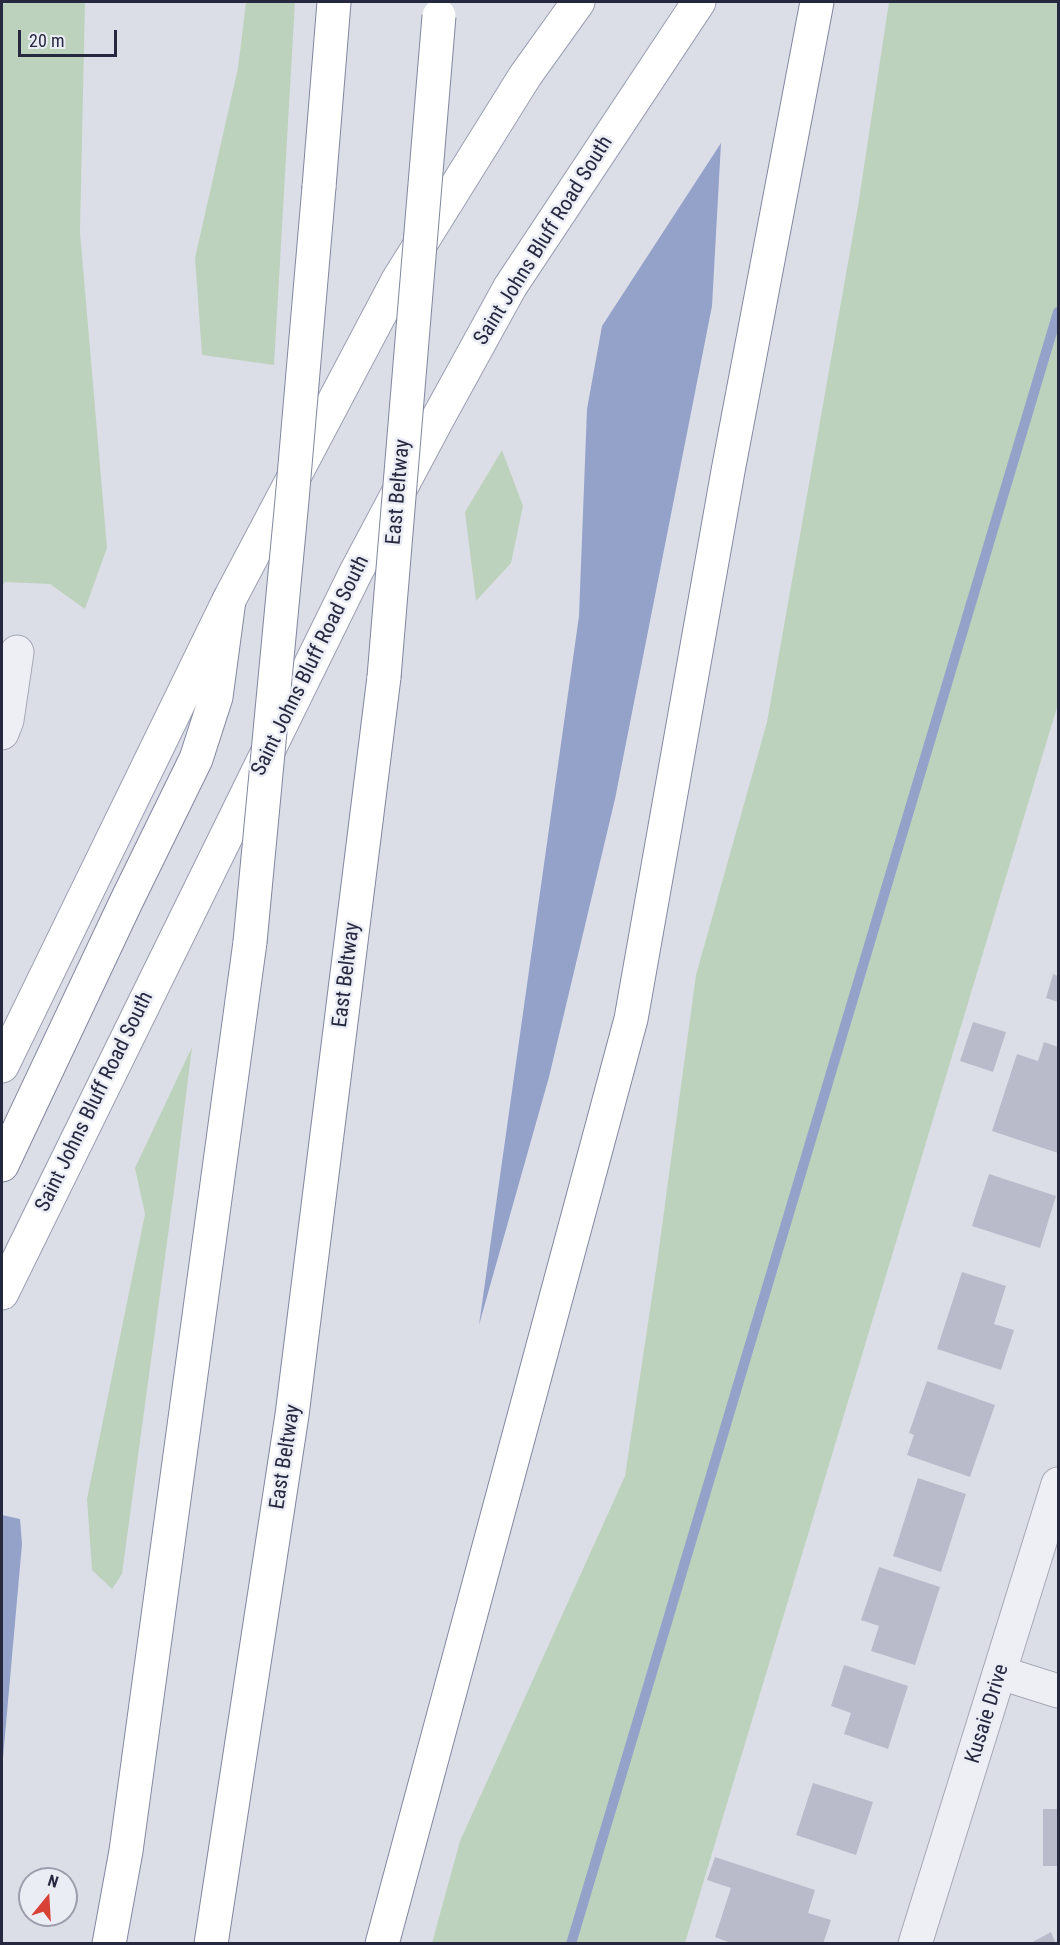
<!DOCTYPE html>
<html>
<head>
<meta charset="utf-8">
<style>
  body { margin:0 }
  #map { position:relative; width:1060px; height:1945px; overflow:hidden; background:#dcdee7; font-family:"Roboto Condensed",sans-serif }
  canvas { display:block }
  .frame { position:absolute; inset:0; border:3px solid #25283e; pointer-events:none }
  .north { position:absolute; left:18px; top:1867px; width:60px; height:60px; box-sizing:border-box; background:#ebedf5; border:2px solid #9c9eac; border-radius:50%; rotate:18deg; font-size:16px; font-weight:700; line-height:24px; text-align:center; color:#25283e }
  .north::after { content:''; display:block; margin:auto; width:21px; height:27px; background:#d74136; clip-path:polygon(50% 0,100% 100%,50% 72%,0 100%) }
  .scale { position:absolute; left:18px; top:30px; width:99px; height:27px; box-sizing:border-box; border:3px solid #25283e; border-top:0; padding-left:8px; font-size:18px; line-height:21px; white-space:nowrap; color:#25283e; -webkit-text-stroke:4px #ebedf5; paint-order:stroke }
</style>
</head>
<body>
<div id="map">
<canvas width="1060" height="1945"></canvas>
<div class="frame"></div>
<div class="north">N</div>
<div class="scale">20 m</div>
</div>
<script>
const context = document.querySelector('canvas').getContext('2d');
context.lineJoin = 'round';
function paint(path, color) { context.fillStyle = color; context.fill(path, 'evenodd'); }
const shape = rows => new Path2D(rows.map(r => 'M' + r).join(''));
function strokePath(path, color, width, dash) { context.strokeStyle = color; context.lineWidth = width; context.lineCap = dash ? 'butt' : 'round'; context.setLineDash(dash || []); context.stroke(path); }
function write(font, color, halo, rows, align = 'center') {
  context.font = font + ' "Roboto Condensed",sans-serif'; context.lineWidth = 5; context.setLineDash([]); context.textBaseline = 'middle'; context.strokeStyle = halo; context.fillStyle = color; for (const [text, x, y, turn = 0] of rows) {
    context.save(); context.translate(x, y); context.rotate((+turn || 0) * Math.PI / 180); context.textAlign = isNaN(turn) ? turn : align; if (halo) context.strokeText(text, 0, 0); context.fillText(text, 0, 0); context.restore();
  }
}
const green = shape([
  [2,2,85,2,80,232,107,548,85,609,50,584,5,582,2,586],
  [246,2,295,2,274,365,202,355,195,258,238,68],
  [889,2,1058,2,1058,704,685,1943,432,1943,460,1841,625,1476,657,1263,696,975,767,722,858,206],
  [502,450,523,506,511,563,476,601,465,512],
  [192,1047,176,1176,122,1574,112,1589,92,1570,87,1499,145,1214,135,1168]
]);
const water = shape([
  [721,143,712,306,615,799,549,1077,479,1325,579,616,587,409,602,326],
  [2,1515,20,1519,22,1544,2,1769]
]);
const stream = shape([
  [571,1944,1058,312]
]);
const building = shape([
  [1053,974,1058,976,1058,1002,1046,998],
  [973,1022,1006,1032,993,1072,960,1061],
  [1044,1042,1058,1047,1058,1153,992,1131,1017,1054,1038,1061],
  [989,1174,1056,1196,1040,1248,972,1226],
  [962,1272,1006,1286,994,1324,1014,1330,1001,1370,937,1349],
  [927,1381,995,1405,970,1477,907,1455,914,1435,909,1433],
  [918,1478,966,1494,941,1572,893,1556],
  [879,1567,940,1587,915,1665,871,1651,879,1626,861,1620],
  [844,1665,908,1686,888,1749,844,1734,851,1713,831,1706],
  [813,1783,873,1802,856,1855,796,1835],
  [1043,1809,1058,1809,1058,1866,1043,1866],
  [715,1857,815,1890,808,1913,831,1920,823,1944,734,1944,715,1937,731,1888,707,1880],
  [1051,1932,1056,1944,1029,1944]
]);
const minor = shape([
  [2,733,7,720,17,652],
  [1001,1673,1058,1691],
  [915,1944,1058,1484]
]);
const major = shape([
  [2,1066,229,600,398,280,525,76,578,2],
  [2,1293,356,572,438,418,510,287,699,2]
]);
const highway = shape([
  [319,187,334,2],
  [2,1165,126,902,196,759,216,697,229,600],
  [109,1944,126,1851,250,942],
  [211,1944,292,1415,384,677],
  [382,1944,631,1019,728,471,817,2]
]);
const highwayBridge = shape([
  [384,677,439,16],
  [250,942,292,500,319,187]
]);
const streetNames = [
  ["Saint Johns Bluff Road South",544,241,-58],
  ["East Beltway",399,492,-85],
  ["Saint Johns Bluff Road South",311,666,-64],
  ["East Beltway",347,975,-83],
  ["Saint Johns Bluff Road South",95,1102,-64],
  ["East Beltway",286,1457,-81],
  ["Kusaie Drive",988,1714,-73]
];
paint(green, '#bdd2bc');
paint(water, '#94a2ca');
strokePath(stream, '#94a2ca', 10);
paint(building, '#b9bbca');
strokePath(minor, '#a5a7b4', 35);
strokePath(major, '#9a9fb3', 35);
strokePath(highway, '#82879f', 35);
strokePath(minor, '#eeeff5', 33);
strokePath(major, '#fff', 33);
strokePath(highway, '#fff', 33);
strokePath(highwayBridge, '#82879f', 35, []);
strokePath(highwayBridge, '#fff', 33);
write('21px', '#25283e', '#ebedf5', streetNames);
</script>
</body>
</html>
